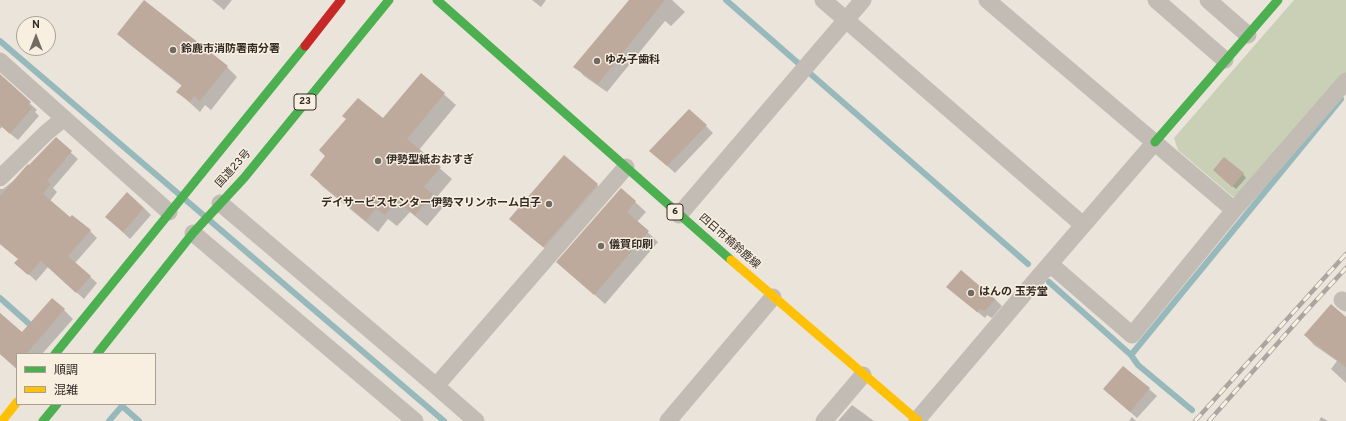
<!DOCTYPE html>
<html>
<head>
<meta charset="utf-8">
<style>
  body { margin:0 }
  #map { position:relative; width:1346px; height:421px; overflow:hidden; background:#eae4db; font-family:Overpass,"Noto Sans JP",sans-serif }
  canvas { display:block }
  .legend { position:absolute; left:16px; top:353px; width:140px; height:52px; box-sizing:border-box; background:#f8efe1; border:1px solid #a9a095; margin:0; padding:5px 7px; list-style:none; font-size:12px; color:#322a24 }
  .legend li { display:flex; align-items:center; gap:8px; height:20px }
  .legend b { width:20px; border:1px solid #a9a095 }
  .north { position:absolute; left:16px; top:16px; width:40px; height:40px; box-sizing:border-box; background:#f8efe1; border:1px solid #a9a095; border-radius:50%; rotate:0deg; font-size:11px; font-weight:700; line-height:16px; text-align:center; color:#322a24 }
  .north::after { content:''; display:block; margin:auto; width:14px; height:18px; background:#726b64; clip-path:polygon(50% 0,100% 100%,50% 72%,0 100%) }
</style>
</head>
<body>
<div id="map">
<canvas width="1346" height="421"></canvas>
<ul class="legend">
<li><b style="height:5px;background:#4caf50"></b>順調</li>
<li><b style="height:5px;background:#ffc107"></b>混雑</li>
</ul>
<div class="north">N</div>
</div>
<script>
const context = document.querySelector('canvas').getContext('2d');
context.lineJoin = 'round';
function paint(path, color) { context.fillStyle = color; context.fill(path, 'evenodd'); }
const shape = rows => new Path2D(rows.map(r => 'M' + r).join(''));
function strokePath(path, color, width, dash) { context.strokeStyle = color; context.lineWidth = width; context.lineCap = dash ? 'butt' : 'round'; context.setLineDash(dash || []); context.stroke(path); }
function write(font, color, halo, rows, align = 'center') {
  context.font = font + ' Overpass,"Noto Sans JP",sans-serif'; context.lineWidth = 3; context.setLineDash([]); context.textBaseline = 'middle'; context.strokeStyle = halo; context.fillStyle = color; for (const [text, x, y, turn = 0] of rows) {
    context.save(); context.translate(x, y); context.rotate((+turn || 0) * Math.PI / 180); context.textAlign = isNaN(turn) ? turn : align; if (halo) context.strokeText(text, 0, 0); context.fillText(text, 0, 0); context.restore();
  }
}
const green = shape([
  [1294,0,1346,0,1346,73,1245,192,1233,197,1178,150,1174,138]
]);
const shadow = shape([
  [212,0,232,0,224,10],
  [532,0,546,0,541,7],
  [630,0,672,0,685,12,671,26,665,21,607,92,584,76,575,66],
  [118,34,227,67,237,77,211,110,205,105,200,112,178,92,182,86,129,44],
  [421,74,456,105,419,150,452,179,436,198,444,206,427,226,410,212,397,226,388,219,378,232,322,186,311,174,383,120],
  [0,76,37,110,35,112,39,116,18,140,2,127,0,129],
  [706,126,713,133,675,173,651,151],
  [56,139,78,159,53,188,57,192,50,201,70,219,90,231,97,238,75,263,97,283,84,299,48,267,36,281,23,269,19,259,0,244,0,189,3,189,12,182,13,182],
  [1218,174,1243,174,1246,178,1236,189],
  [597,185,608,195,554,256,521,229],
  [621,189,646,212,637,222,658,242,605,304,558,262],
  [144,208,151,215,130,239,114,224],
  [955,294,995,299,1002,306,992,318,987,315,985,318],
  [64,310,73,319,42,354,17,354,17,369,0,354,0,313,22,333],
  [1346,318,1346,383,1331,369,1337,361,1314,345,1305,335],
  [1124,367,1157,396,1137,418,1112,396],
  [852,405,874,421,838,421],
  [1132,417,1136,421,1129,421],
  [1321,417,1328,421,1319,421]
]);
const stream = shape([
  [726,0,1028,264],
  [0,41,444,421],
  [1049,282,1131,355,1138,365,1192,410],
  [0,298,35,329],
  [1131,355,1341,99],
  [109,421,122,406,139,421]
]);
const building = shape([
  [144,0,228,66,200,101,194,96,190,102,176,92,182,85,117,34],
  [629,0,665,0,598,84,573,67],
  [421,73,445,93,407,139,441,167,424,187,433,194,415,215,397,201,385,215,376,208,366,221,310,175,325,156,319,150,346,119,342,116,358,98,383,118],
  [0,74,31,102,28,105,32,108,10,134,0,125],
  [689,109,707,125,667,166,649,151],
  [56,137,72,151,47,181,51,184,43,194,70,217,72,215,91,230,68,256,91,276,76,293,41,261,28,275,14,263,18,259,0,244,0,196,28,164,29,165],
  [564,155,598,184,543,247,509,219],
  [1224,157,1244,173,1232,187,1213,170],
  [621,188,636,201,627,212,649,231,594,295,556,262],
  [127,192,144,208,123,232,105,217],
  [961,270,995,299,985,311,980,309,977,312,946,287],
  [52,298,65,309,26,354,17,354,17,369,0,354,0,313,22,332],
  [1331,304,1346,317,1346,367,1304,335],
  [1123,366,1150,388,1130,412,1103,389]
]);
const street = shape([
  [823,0,1083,225],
  [987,0,1234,210],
  [1156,0,1225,60],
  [1208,0,1248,35],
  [0,61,169,212],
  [0,178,46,133,64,118],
  [220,203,436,386,476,421],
  [679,215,863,0],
  [193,233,415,421],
  [1050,264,1132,335,1234,210,1346,81],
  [1342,300,1346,303],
  [436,386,626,167],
  [917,420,1035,281,1155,142],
  [668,421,773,297],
  [824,421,863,375]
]);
const fast = shape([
  [437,0,731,260],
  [1155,142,1278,0],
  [55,354,305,46],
  [97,354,193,233,244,178,389,0],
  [43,421,57,404]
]);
const slow = shape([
  [731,260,918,421],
  [2,421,17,402]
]);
const jam = shape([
  [305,46,341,0]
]);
const rail = shape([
  [1195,421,1346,254],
  [1209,421,1300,318,1346,268]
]);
const markers = [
  [173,50,4,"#726b64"],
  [597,61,4,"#726b64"],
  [378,161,4,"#726b64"],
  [549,204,4,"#726b64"],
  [601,246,4,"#726b64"],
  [971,293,4,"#726b64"]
];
const shields = [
  [305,102,22],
  [675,212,16]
];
const shieldNames = [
  ["23",305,102],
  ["6",675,212]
];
const poiNames = [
  ["鈴鹿市消防署南分署",181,50],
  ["ゆみ子歯科",605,61],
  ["伊勢型紙おおすぎ",386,161],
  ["デイサービスセンター伊勢マリンホーム白子",541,204,"right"],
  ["儀賀印刷",609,246],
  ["はんの 玉芳堂",979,293]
];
const streetNames = [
  ["国道23号",234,169,-48],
  ["四日市楠鈴鹿線",729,242,41]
];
paint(green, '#c9d0b5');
paint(shadow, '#0003');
strokePath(stream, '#98b9bb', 6);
paint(building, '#bea99d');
strokePath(street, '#c3bcb5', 17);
strokePath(fast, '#4caf50', 9);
strokePath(slow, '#ffc107', 9);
strokePath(jam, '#c62828', 9);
strokePath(rail, '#aaa59f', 4.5);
strokePath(rail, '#f8efe1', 3, [9]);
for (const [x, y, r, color] of markers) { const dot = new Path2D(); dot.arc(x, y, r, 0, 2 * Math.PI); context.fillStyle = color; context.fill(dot); strokePath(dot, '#f8efe1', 1.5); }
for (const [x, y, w] of shields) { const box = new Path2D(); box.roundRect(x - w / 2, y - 8, w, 16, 3); context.fillStyle = '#f8efe1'; context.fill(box); strokePath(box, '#322a24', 1); }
write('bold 10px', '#322a24', null, shieldNames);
write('bold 11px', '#322a24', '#f8efe1', poiNames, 'left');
write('11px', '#322a24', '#f8efe1', streetNames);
</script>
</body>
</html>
